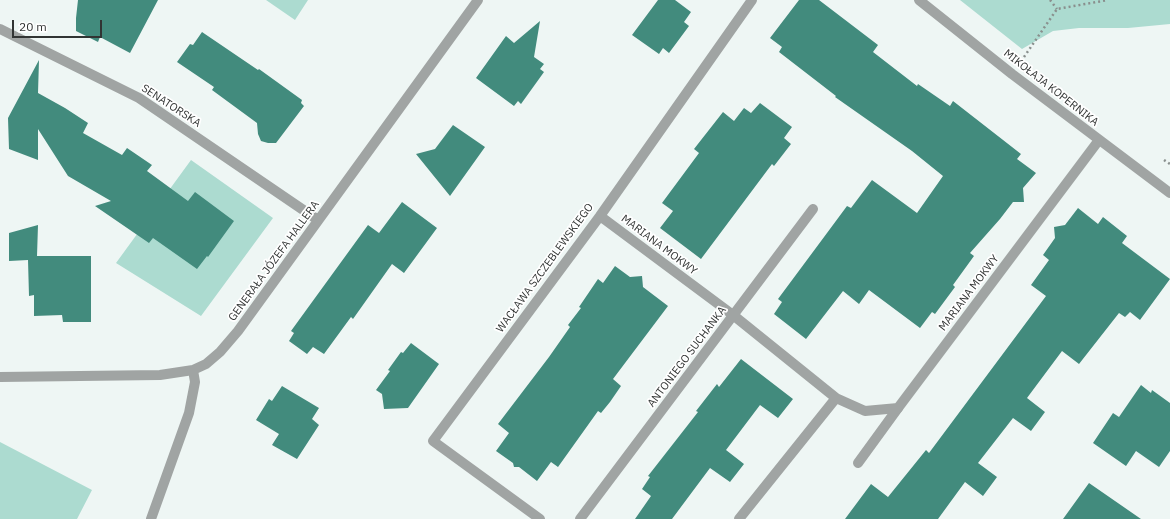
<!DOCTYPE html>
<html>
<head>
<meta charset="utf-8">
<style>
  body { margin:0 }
  #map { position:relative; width:1170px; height:519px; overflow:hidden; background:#eef6f4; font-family:"IBM Plex Sans",sans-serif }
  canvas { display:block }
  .scale { position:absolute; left:12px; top:20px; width:90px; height:18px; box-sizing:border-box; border:2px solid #313433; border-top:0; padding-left:5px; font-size:12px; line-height:14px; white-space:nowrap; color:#313433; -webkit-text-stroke:3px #fff; paint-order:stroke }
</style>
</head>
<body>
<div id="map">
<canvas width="1170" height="519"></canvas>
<div class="scale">20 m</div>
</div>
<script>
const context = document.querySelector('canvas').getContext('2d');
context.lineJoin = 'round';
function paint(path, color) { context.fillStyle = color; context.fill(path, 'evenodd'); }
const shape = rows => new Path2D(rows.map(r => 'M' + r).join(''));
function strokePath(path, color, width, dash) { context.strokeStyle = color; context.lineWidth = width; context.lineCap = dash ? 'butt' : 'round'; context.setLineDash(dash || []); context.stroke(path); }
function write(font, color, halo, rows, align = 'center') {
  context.font = font + ' "IBM Plex Sans",sans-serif'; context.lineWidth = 3.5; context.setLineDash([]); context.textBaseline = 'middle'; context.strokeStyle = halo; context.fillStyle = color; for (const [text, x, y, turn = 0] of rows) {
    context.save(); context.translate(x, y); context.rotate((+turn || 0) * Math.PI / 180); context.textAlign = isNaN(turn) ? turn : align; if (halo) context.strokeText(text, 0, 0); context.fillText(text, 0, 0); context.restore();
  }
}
const green = shape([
  [266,0,308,0,295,20],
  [960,0,1170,0,1170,24,1128,28,1079,28,1053,31,1022,49],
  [191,160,273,218,201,316,116,263],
  [0,442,92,490,77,519,0,519]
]);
const building = shape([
  [78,0,158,0,130,53,100,37,98,42,76,31,76,18],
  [658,0,675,0,691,12,684,22,689,26,669,53,663,48,659,54,632,35],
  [799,0,819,0,878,45,873,52,917,86,918,84,950,106,953,101,1021,154,1017,159,1036,173,1023,188,1024,202,1013,202,1000,219,970,253,974,256,953,285,955,287,935,314,932,312,920,328,869,290,859,304,843,291,806,339,774,314,782,302,778,299,827,233,847,206,851,208,872,180,917,213,943,176,912,151,835,97,836,96,779,52,782,47,770,38],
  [540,21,534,57,544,64,540,69,544,72,521,104,518,101,514,106,476,78,506,36,514,43],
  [202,32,258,70,259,69,302,100,301,103,304,106,276,143,268,143,261,141,258,134,257,123,212,90,214,87,177,62,190,44,193,45],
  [39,60,38,93,65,108,88,123,83,133,122,155,127,148,152,165,147,171,188,201,195,192,234,221,208,257,207,256,197,269,153,238,149,243,95,206,111,201,68,176,38,129,38,160,9,149,8,118],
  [760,103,792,127,784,138,791,144,774,166,772,164,701,259,660,228,673,211,662,203,699,153,694,149,723,112,734,121,744,108,751,113],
  [453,125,485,147,450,196,416,154,435,149],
  [402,202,437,228,404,273,392,264,353,319,351,317,324,354,313,347,307,354,289,341,294,333,291,331,368,225,379,233],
  [1078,208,1098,224,1103,217,1127,236,1122,243,1170,279,1140,320,1130,312,1125,317,1119,313,1079,364,1062,351,1027,398,1045,412,1031,431,1013,418,978,463,997,477,983,496,965,482,938,519,845,519,871,484,888,497,926,450,929,453,1046,296,1031,285,1049,260,1043,255,1055,238,1054,227,1065,225],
  [38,225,37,256,91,256,91,322,63,322,62,315,34,316,34,295,29,296,28,260,9,261,9,233],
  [615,266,630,277,642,276,643,287,668,306,613,379,621,386,610,402,601,413,598,411,558,467,551,462,537,481,519,467,514,467,513,463,496,451,509,433,498,424,549,357,570,327,568,325,581,308,579,307,598,279,603,283],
  [411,343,439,364,408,408,384,409,382,394,376,390,390,371,388,370,401,352,403,353],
  [741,359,793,399,778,418,760,405,726,450,744,464,730,482,710,468,672,519,635,519,651,496,642,489,650,477,648,476,698,412,696,411,717,384,719,387],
  [1141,385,1151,393,1152,390,1170,403,1170,451,1159,467,1136,451,1126,466,1093,443,1113,413,1119,417],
  [282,386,319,408,312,419,319,425,297,459,272,445,279,434,256,420,269,399,272,401],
  [1089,483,1141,519,1063,519]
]);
const path = shape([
  [1050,0,1057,9],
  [1024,57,1057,9,1108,0],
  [1164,160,1170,164]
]);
const service = shape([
  [858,463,898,408]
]);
const minor = shape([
  [919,0,1012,74,1170,193],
  [0,29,139,98,318,220],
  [600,216,733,315,836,398,865,411,898,408,1099,140],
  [0,377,160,375,193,370,206,364,220,352,238,331,478,0],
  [151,519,189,413,195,382,193,370],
  [540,519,433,441,600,216,752,0],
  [580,519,813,209],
  [739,519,836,398]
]);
const streetNames = [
  ["MIKOŁAJA KOPERNIKA",1051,88,38],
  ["SENATORSKA",171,106,33],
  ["MARIANA MOKWY",659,245,37],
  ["GENERAŁA JÓZEFA HALLERA",274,261,-54],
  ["WACŁAWA SZCZEBLEWSKIEGO",545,268,-54],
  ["MARIANA MOKWY",969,293,-53],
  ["ANTONIEGO SUCHANKA",687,357,-53]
];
paint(green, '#acdbd0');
paint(building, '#428b7d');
strokePath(path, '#898f8d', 2.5, [2, 3]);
strokePath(service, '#a0a4a3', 10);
strokePath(minor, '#a0a4a3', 10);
write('11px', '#313433', '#fff', streetNames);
</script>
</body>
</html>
